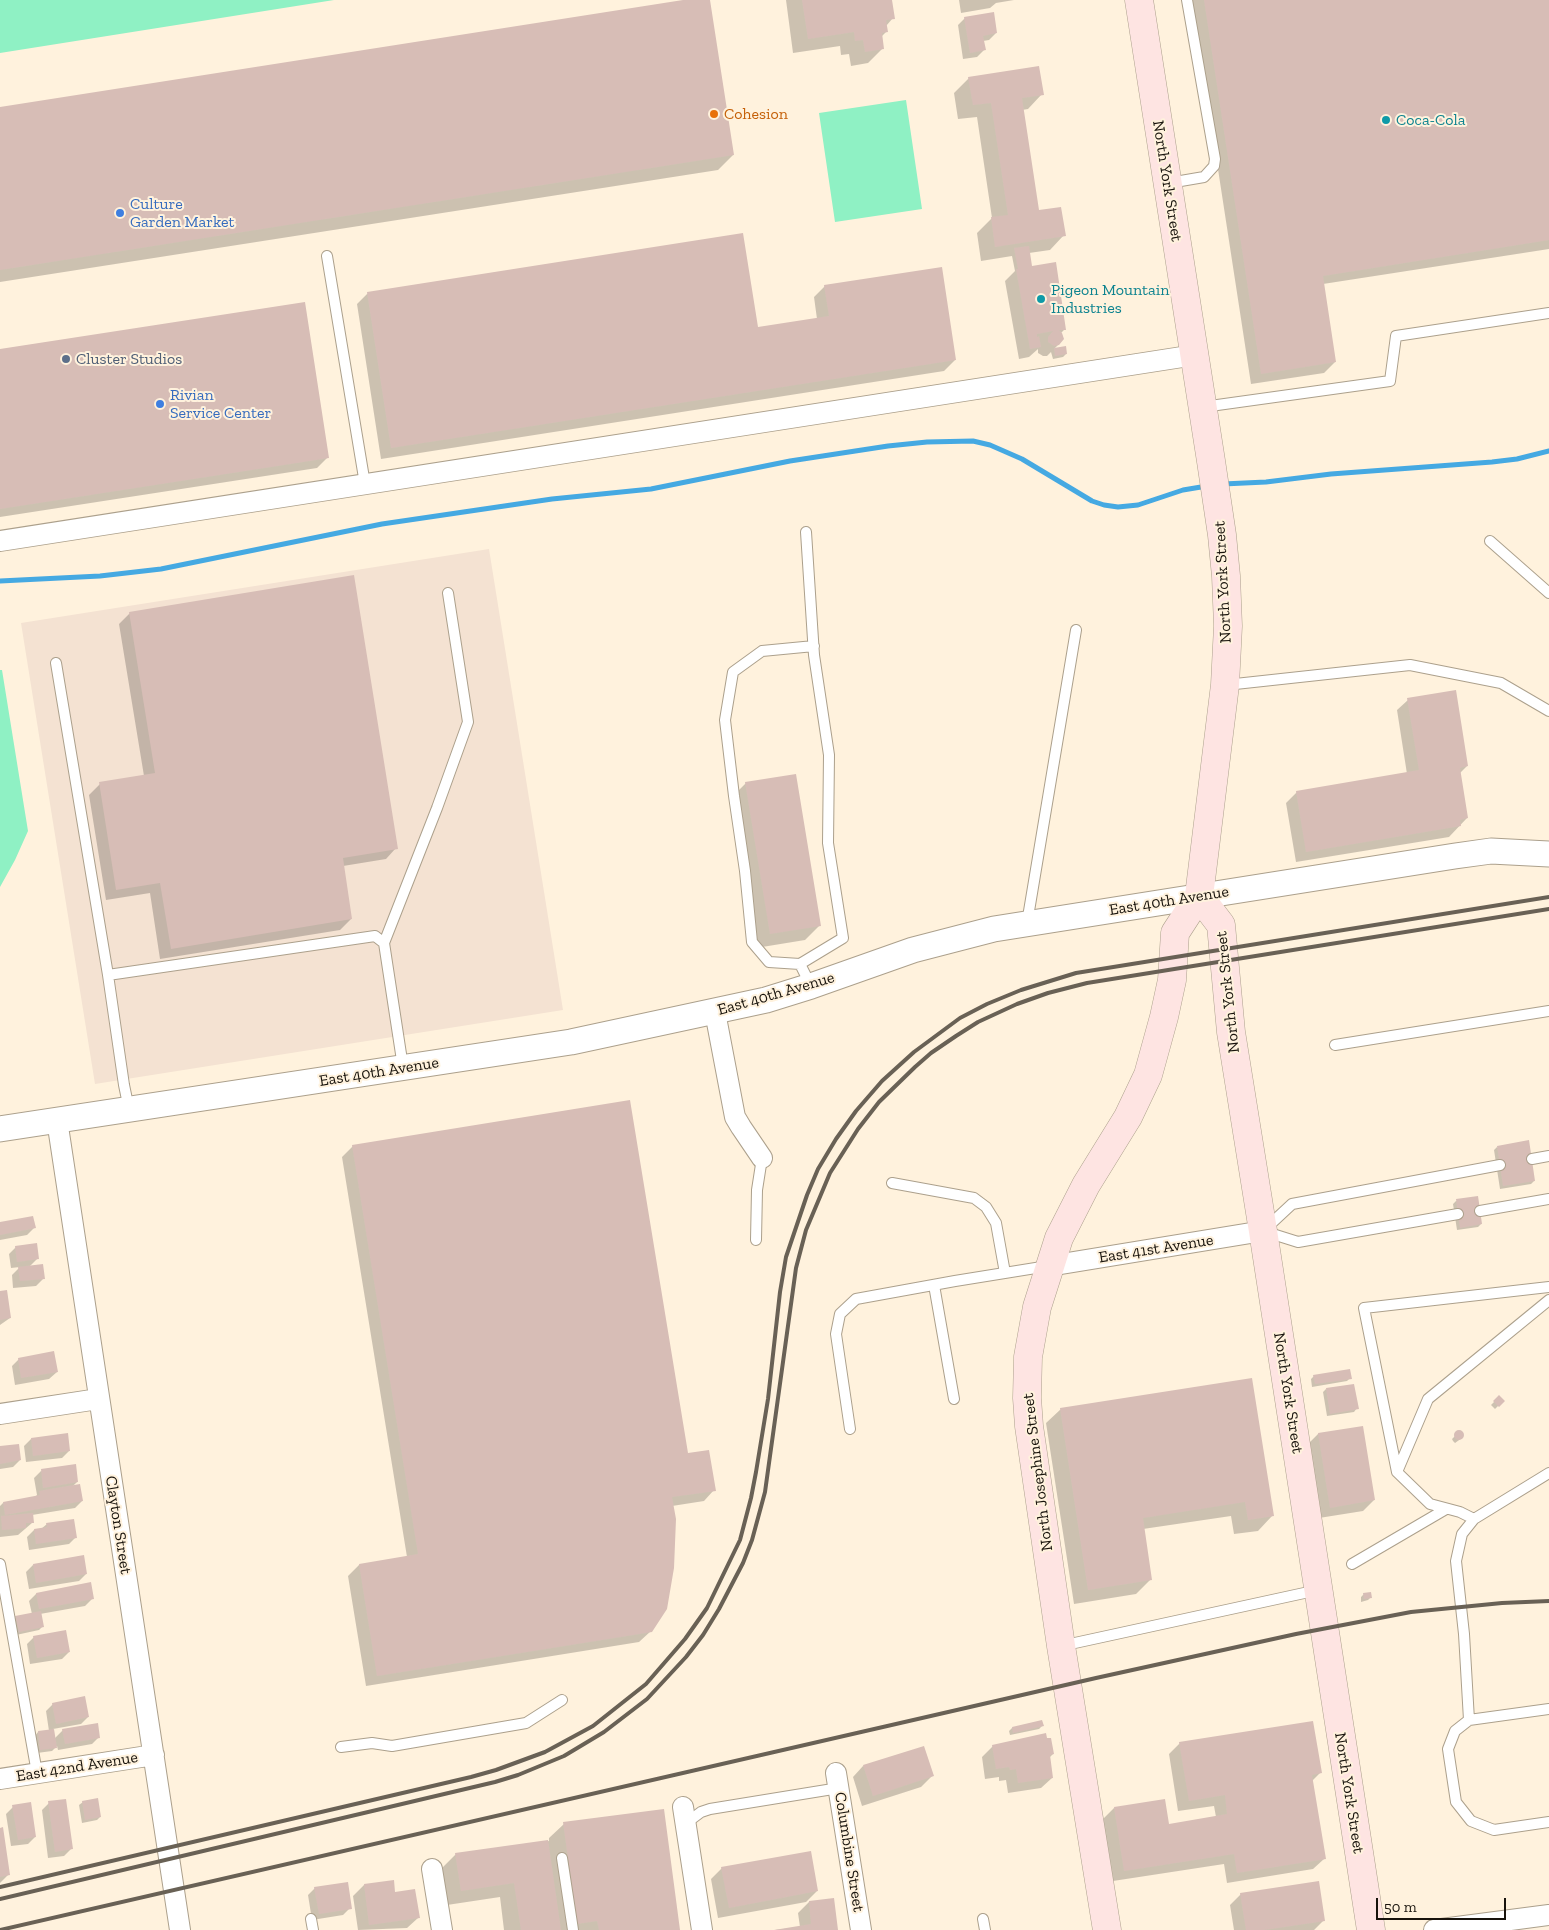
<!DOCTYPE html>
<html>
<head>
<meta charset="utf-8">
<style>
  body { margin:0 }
  #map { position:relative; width:1549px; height:1930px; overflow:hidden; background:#fff2dd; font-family:"Zilla Slab",serif }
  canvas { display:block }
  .scale { position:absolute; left:1376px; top:1898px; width:130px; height:22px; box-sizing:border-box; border:2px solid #18130c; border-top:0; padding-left:6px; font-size:15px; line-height:18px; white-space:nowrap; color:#18130c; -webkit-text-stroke:4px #fff2dd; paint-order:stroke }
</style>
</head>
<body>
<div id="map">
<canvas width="1549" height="1930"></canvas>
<div class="scale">50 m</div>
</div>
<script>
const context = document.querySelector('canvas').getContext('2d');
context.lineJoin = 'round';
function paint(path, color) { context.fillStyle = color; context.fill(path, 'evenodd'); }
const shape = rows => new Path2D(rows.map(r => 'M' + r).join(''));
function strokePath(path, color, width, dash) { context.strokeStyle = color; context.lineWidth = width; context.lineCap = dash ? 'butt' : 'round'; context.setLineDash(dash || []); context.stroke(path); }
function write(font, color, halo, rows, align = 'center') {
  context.font = font + ' "Zilla Slab",serif'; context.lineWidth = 4; context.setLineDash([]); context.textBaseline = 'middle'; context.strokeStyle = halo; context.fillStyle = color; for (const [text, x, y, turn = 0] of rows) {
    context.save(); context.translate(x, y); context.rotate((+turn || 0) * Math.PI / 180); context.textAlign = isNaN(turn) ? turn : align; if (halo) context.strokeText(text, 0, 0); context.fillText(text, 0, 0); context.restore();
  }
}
const industrial = shape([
  [489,549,563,1010,95,1084,21,623]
]);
const green = shape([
  [0,0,334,0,0,53],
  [906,100,922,209,835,222,819,113],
  [0,670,2,670,28,831,15,860,0,887]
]);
const shadow = shape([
  [691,0,708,0,733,155,718,170,0,282,0,108],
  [891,0,893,18,886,26,886,32,881,37,883,48,868,63,851,66,849,54,841,55,840,46,793,53,786,0],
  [959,0,1014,0,996,3,990,8,961,13],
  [1192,0,1549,0,1549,249,1323,284,1335,362,1324,373,1251,384],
  [965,18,996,33,989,40,983,41,984,50,977,57,963,59,958,25],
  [969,78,1042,94,1028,109,1022,110,1038,212,1064,235,1050,250,1029,253,1031,268,1065,329,1061,333,1058,345,1054,349,1065,347,1066,354,1063,357,1053,359,1051,352,1047,356,1043,356,1038,353,1038,349,1029,357,1019,359,1005,281,1015,271,1012,256,981,261,977,233,992,218,977,117,958,119,954,93],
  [825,286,955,360,944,371,381,459,357,304,368,293,756,329,817,319,814,297],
  [0,350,328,457,317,468,0,517],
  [130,613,396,848,386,859,343,866,351,919,340,930,160,959,150,893,106,900,89,795,100,784,144,776,119,624],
  [1408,700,1467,766,1460,773,1467,818,1449,837,1296,862,1286,803,1297,792,1407,774,1397,710],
  [746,783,819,926,805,940,756,948,731,798],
  [353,1146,687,1455,714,1490,704,1501,672,1506,651,1631,639,1642,366,1686,348,1576,359,1565,407,1557,342,1157],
  [1497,1147,1534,1181,1531,1184,1500,1189,1494,1150],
  [1477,1198,1481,1224,1478,1227,1457,1230,1453,1204,1456,1201],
  [0,1223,34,1228,27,1235,0,1240],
  [16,1247,38,1258,29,1267,43,1279,36,1286,13,1288,12,1275,20,1267,11,1268,9,1254],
  [0,1292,10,1318,0,1325],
  [19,1359,57,1372,49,1379,15,1385,12,1366],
  [1314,1376,1350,1378,1347,1381,1312,1387,1311,1379],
  [1251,1379,1272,1516,1258,1531,1234,1534,1231,1516,1143,1529,1151,1579,1136,1594,1074,1604,1046,1423,1061,1409],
  [1326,1389,1357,1408,1354,1412,1327,1416,1323,1392],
  [1499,1397,1503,1401,1495,1409,1491,1405],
  [1362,1427,1374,1500,1363,1511,1319,1518,1307,1445,1318,1434],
  [1459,1432,1463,1435,1462,1438,1455,1443,1453,1441,1452,1439],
  [31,1439,69,1451,62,1458,26,1462,24,1446],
  [0,1448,20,1460,13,1467,0,1469],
  [41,1471,77,1482,73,1486,82,1501,75,1508,32,1515,32,1523,18,1535,0,1537,0,1506,3,1503,34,1498,37,1495,34,1478],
  [47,1524,76,1537,69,1544,29,1550,27,1537,34,1530,41,1529],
  [33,1565,86,1574,79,1581,29,1589,26,1572],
  [90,1584,92,1599,85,1606,40,1614,42,1627,39,1630,16,1635,13,1620,16,1617,32,1614,29,1601,36,1594],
  [1364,1594,1371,1597,1368,1600,1361,1602,1361,1597],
  [34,1637,69,1652,62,1659,30,1664,27,1644],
  [53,1704,88,1717,81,1724,53,1729,54,1739,63,1730,99,1737,92,1744,58,1750,57,1746,52,1751,37,1753,35,1736,38,1732,49,1731,46,1711],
  [1042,1726,1039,1729,1010,1735,1009,1731,1012,1728],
  [1180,1743,1320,1773,1312,1781,1324,1859,1313,1869,1227,1883,1224,1864,1113,1881,1103,1819,1114,1808,1168,1825,1216,1817,1214,1806,1178,1811,1169,1754],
  [993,1746,1053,1754,1049,1758,1052,1778,1041,1788,1008,1793,1006,1780,999,1781,999,1777,985,1779,982,1757],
  [863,1766,932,1776,921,1787,862,1806,853,1777],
  [83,1802,100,1817,97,1820,82,1823,79,1805],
  [49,1803,71,1849,64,1856,48,1858,42,1810],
  [13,1807,35,1837,28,1844,11,1846,6,1814],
  [564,1824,679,1930,504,1930,500,1897,447,1905,441,1869,456,1854,549,1841,549,1838],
  [0,1829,8,1875,0,1883],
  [722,1868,817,1891,806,1902,718,1918,711,1879],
  [364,1885,394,1893,418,1918,407,1928,358,1930,353,1896],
  [315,1888,350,1908,343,1915,312,1920,308,1895],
  [1241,1894,1324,1920,1314,1930,1234,1930,1230,1905],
  [833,1899,837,1930,775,1930,800,1927,798,1913,809,1902]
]);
const stream = shape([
  [1223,484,1266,482,1331,474,1492,462,1517,459,1549,451],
  [0,581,100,576,161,569,382,524,552,499,651,489,790,461,888,446,927,442,973,441,990,445,1022,459,1092,501,1104,505,1118,507,1138,505,1183,490,1207,486]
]);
const building = shape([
  [683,0,710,0,734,155,0,270,0,107],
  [802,0,892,0,895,19,886,20,888,32,882,33,884,49,865,52,863,40,855,41,854,32,808,39],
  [1204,0,1549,0,1549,240,1323,276,1336,362,1261,374],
  [994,12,997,33,983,36,986,50,970,53,964,17],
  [1039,66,1044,95,1022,98,1039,210,1061,207,1066,236,995,247,991,217,1008,215,991,103,973,105,968,77],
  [743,233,758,327,829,316,824,285,942,267,956,360,391,448,367,292],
  [1029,246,1032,266,1056,262,1066,330,1059,330,1062,333,1064,339,1059,345,1054,346,1048,342,1048,337,1053,331,1037,334,1037,337,1039,336,1041,347,1030,349,1016,269,1018,269,1014,248],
  [305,302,329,458,0,509,0,349],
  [1066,346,1067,354,1055,356,1054,348],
  [354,575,398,849,343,858,352,919,171,949,160,883,116,890,99,782,155,773,129,612],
  [1456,690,1468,766,1460,768,1468,818,1460,820,1461,826,1306,852,1296,791,1419,770,1407,698],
  [796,774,821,926,770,934,745,782],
  [630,1100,688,1453,709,1450,716,1491,672,1497,676,1519,674,1568,667,1609,652,1632,377,1676,359,1564,418,1554,352,1145],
  [1529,1140,1535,1181,1503,1186,1497,1146],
  [1478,1196,1482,1224,1460,1228,1456,1199],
  [33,1216,36,1228,0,1235,0,1222],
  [37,1243,39,1259,17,1262,15,1246],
  [43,1264,45,1279,20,1281,18,1267],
  [7,1290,11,1318,0,1320,0,1291],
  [54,1351,58,1372,21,1378,18,1358],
  [1350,1369,1352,1379,1315,1384,1313,1375],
  [1252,1378,1274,1516,1248,1520,1245,1502,1143,1518,1152,1580,1088,1590,1060,1408],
  [1354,1384,1359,1409,1330,1414,1326,1388],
  [1499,1395,1505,1401,1499,1407,1493,1401],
  [1363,1426,1375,1500,1330,1508,1318,1433],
  '1454 1435a5 5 0 1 1 10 0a5 5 0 1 1-10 0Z',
  [68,1433,70,1451,33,1456,31,1438],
  [19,1444,21,1460,0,1464,0,1446],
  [76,1464,78,1482,43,1488,41,1469],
  [80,1484,83,1501,5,1515,3,1502,40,1495,39,1491],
  [33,1513,34,1523,26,1523,26,1528,2,1530,1,1516],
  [74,1519,77,1538,36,1544,34,1529,47,1527,46,1523],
  [84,1555,87,1574,36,1583,33,1564],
  [91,1582,94,1599,39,1609,36,1593],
  [1371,1592,1372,1598,1364,1599,1363,1593],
  [41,1611,44,1627,19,1632,15,1616],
  [66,1630,70,1652,37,1658,33,1636],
  [85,1696,89,1717,56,1724,52,1703],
  [1042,1720,1044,1726,1013,1733,1012,1727],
  [1313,1721,1322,1773,1312,1775,1326,1859,1237,1873,1234,1854,1124,1871,1114,1807,1165,1799,1169,1824,1227,1814,1225,1795,1189,1801,1179,1742],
  [98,1723,100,1738,65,1744,62,1729],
  [54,1729,57,1748,40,1750,38,1731],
  [1046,1733,1047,1738,1051,1738,1054,1754,1050,1755,1053,1778,1018,1783,1016,1769,1010,1770,1009,1767,996,1769,992,1745],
  [924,1746,934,1776,873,1796,863,1765],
  [98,1798,101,1817,85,1820,82,1801],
  [66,1799,73,1849,55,1852,48,1801],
  [31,1802,36,1837,18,1840,12,1805],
  [664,1809,680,1930,599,1930,597,1921,577,1924,563,1822],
  [3,1827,10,1875,0,1877,0,1828],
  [548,1840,561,1930,521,1930,514,1883,461,1891,455,1853],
  [811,1851,818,1891,729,1908,721,1867],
  [394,1880,395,1892,415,1889,420,1918,369,1925,364,1884],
  [1319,1881,1325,1921,1264,1930,1246,1930,1240,1893],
  [348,1882,352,1909,319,1914,314,1887],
  [834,1898,838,1930,774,1930,811,1924,809,1901]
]);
const service = shape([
  [1169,183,1204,177,1214,166,1215,159,1187,0],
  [327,256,365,484],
  [1203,407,1390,381,1396,336,1549,313],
  [1490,541,1549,593],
  [56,663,108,975],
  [1226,685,1410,665,1501,683,1549,711],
  [1027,923,1076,630],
  [384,943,437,808,468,722,448,593],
  [800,964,843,938,828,843,829,755,814,655,806,532],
  [811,986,800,964,769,962,752,942,745,871,734,796,725,720,733,672,762,651,814,646],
  [1335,1045,1549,1011],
  [129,1109,124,1085,108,975,375,936,384,943,403,1067],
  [1532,1159,1549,1156],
  [892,1183,974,1198,986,1207,996,1223,1005,1273],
  [1480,1211,1549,1199],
  [1458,1214,1298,1242,1263,1231,1292,1204,1500,1165],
  [756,1240,757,1190,762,1158],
  [934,1285,954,1399],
  [850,1429,836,1334,840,1314,856,1299,955,1281,1048,1266],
  [1397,1472,1428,1399,1549,1300],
  [1474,1519,1460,1512,1430,1504,1397,1472,1364,1308,1549,1287],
  [0,1564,37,1773],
  [1352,1564,1446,1509],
  [1061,1646,1318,1590],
  [1549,1709,1469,1720,1455,1731,1448,1749,1456,1802,1471,1821,1494,1830,1549,1822],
  [1469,1720,1464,1634,1456,1561,1462,1534,1474,1519,1549,1473],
  [341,1747,372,1743,392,1746,526,1723,562,1700],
  [685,1824,701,1812,710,1809,839,1788],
  [562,1858,573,1930],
  [311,1919,313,1930],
  [983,1919,985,1930]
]);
const minor = shape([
  [0,541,1195,355],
  [715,1012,735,1117,741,1127,762,1158],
  [57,1120,180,1930],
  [1049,1266,1263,1231],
  [0,1414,98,1399],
  [836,1773,861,1930],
  [0,1779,154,1755],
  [683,1807,702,1930],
  [432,1869,442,1930],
  [1434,1930,1549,1915]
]);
const tertiary = shape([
  [0,1129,571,1042,766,1000,811,986,913,950,994,929,1455,856,1491,851,1549,854]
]);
const secondary = shape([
  [1139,0,1211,461,1222,535,1226,576,1228,626,1225,685,1199,896,1221,925,1231,1032,1263,1231,1371,1930],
  [1107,1930,1061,1646,1029,1426,1027,1398,1028,1357,1037,1307,1059,1238,1086,1185,1128,1117,1148,1075,1164,1017,1172,980,1175,933,1199,896]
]);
const rail = shape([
  [0,1887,471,1777,496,1770,545,1752,593,1726,646,1684,685,1639,707,1608,740,1540,751,1498,756,1472,768,1399,780,1292,786,1257,807,1195,818,1169,836,1139,856,1111,882,1081,914,1052,960,1018,987,1004,1021,990,1076,973,1549,897],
  [0,1899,495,1782,518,1775,564,1756,604,1732,647,1699,686,1657,703,1635,719,1609,743,1563,752,1540,765,1492,796,1268,806,1230,830,1173,858,1129,879,1102,915,1067,931,1053,956,1036,978,1022,1017,1004,1048,993,1087,983,1549,909],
  [0,1930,1096,1678,1296,1634,1411,1612,1502,1603,1549,1601]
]);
const markers = [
  [714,114,5,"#e8710a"],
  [1386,120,5,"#0f9aa8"],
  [120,213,5,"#3f7fe0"],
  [1041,299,5,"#0f9aa8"],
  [66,359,5,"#5c6f8a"],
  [160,404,5,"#3f7fe0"]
];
const foodNames = [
  ["Cohesion",724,114]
];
const cultureNames = [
  ["Coca-Cola",1396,120],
  ["Pigeon Mountain",1051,290],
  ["Industries",1051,308]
];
const streetNames = [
  ["North York Street",1167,181,81],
  ["North York Street",1223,582,-93],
  ["East 40th Avenue",1169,901,-9],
  ["North York Street",1228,992,-96],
  ["East 40th Avenue",776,994,-16],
  ["East 40th Avenue",379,1072,-9],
  ["East 41st Avenue",1156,1249,-9],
  ["North York Street",1288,1393,81],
  ["North Josephine Street",1038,1472,-97],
  ["Clayton Street",118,1525,81],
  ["East 42nd Avenue",77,1767,-9],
  ["North York Street",1349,1793,81],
  ["Columbine Street",849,1852,81]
];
const shopNames = [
  ["Culture",130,204],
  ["Garden Market",130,222],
  ["Rivian",170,395],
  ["Service Center",170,413]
];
const serviceNames = [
  ["Cluster Studios",76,359]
];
paint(industrial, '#f4e2d2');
paint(green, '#8ff1c4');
paint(shadow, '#0003');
strokePath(stream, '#45a9e2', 5);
paint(building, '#d7bdb6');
strokePath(service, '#aca08c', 12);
strokePath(minor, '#aca08c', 22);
strokePath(tertiary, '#aca08c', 27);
strokePath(secondary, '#aca08c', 29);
strokePath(service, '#fff', 10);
strokePath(minor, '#fff', 20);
strokePath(tertiary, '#fff', 25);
strokePath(secondary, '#fee4e2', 28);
strokePath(rail, '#696155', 4);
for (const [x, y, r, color] of markers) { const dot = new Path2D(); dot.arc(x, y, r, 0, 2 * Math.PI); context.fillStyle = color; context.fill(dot); strokePath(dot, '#fff2dd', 2); }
write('16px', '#c56008', '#fff2dd', foodNames, 'left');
write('16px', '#0d838f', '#fff2dd', cultureNames, 'left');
write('16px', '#18130c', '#fff2dd', streetNames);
write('16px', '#366cbe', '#fff2dd', shopNames, 'left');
write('16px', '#4e5e75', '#fff2dd', serviceNames, 'left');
</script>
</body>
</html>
